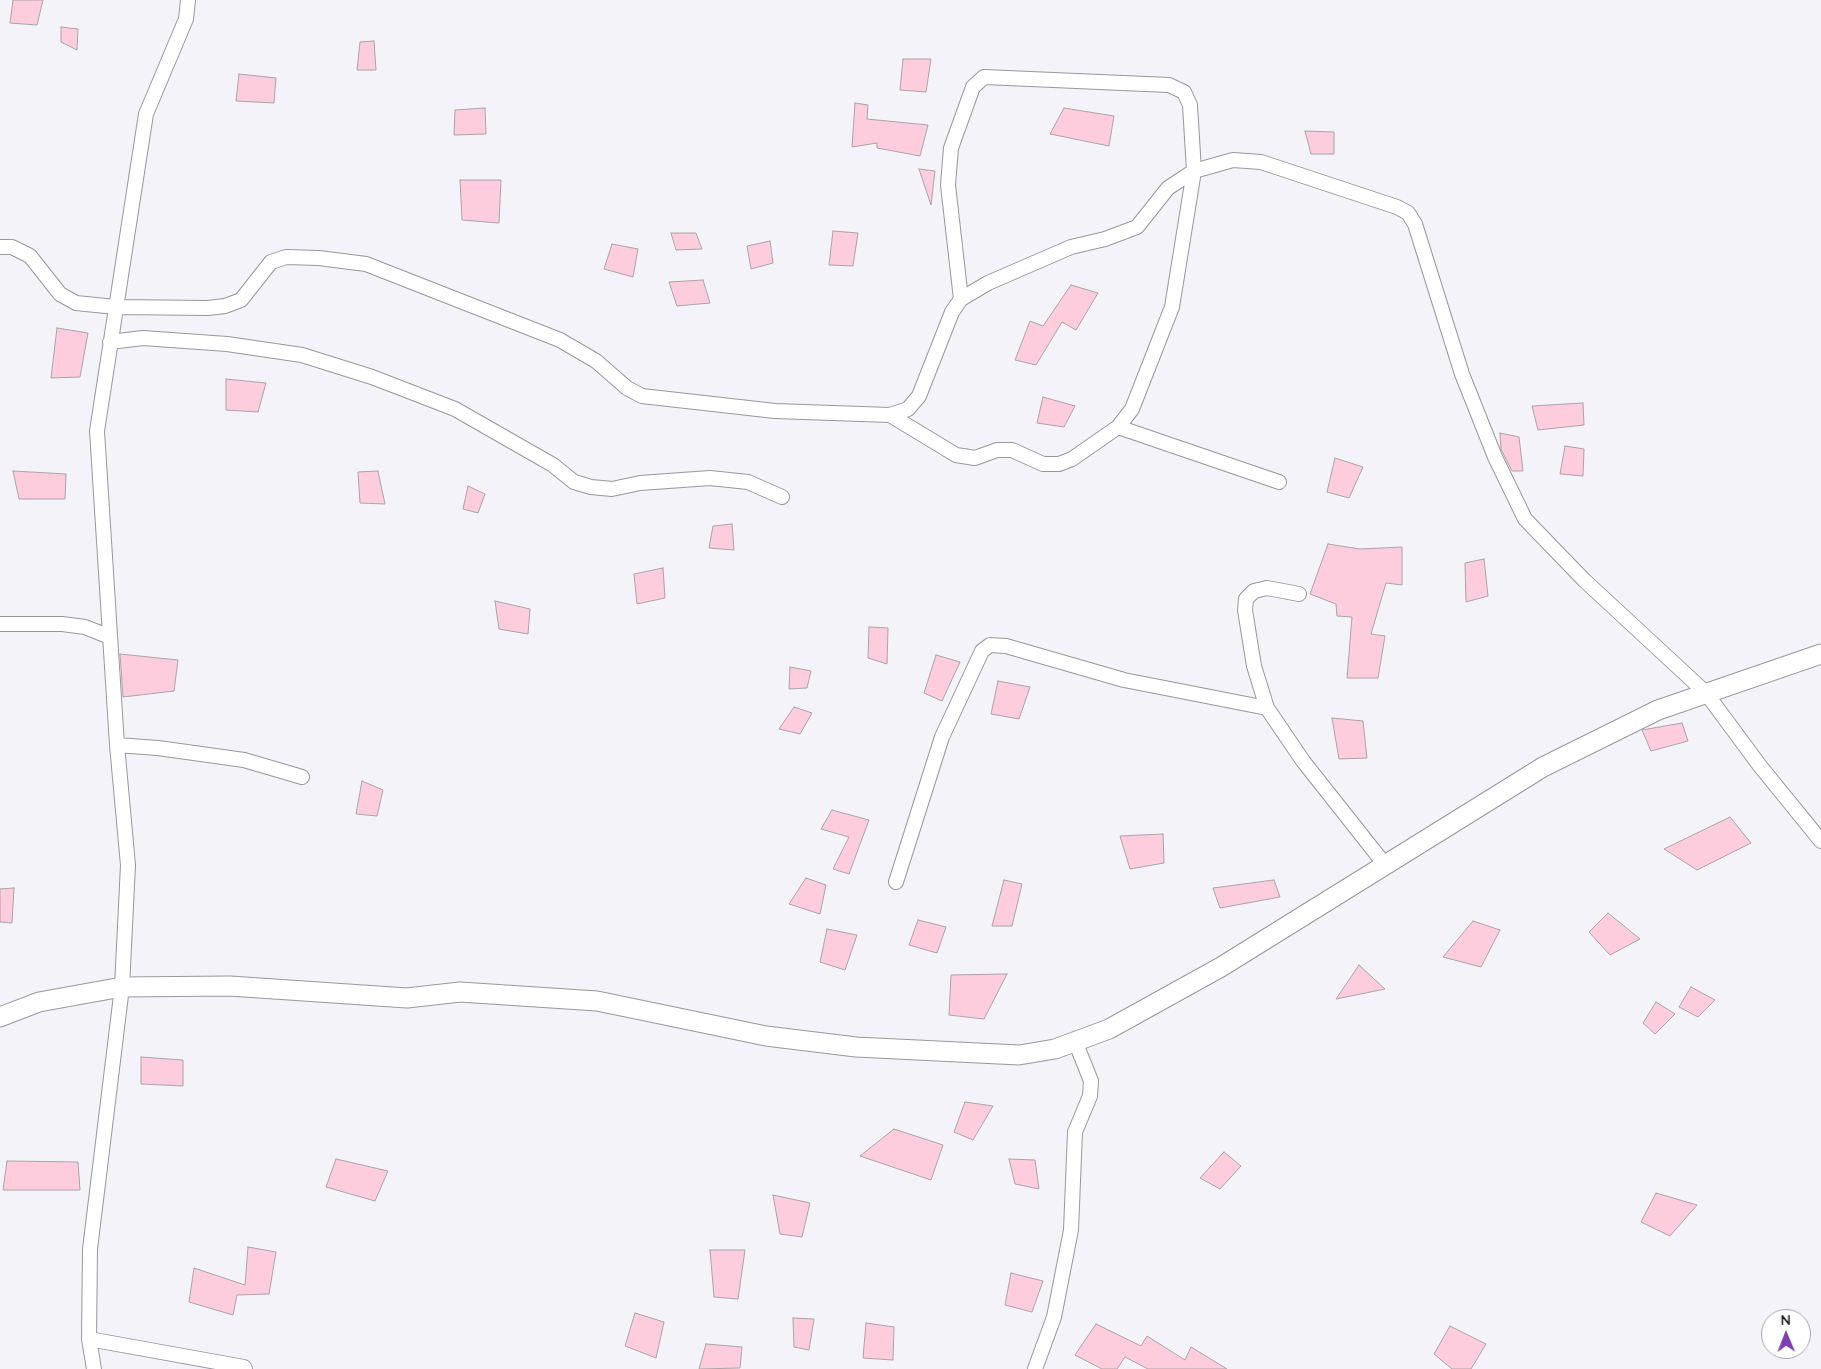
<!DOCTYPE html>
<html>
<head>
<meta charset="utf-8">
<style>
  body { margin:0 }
  #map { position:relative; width:1821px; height:1369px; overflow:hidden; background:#f4f3f9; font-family:Quicksand,sans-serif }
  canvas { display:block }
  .north { position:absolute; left:1761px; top:1309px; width:50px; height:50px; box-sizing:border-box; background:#fff; border:1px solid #a6a6a7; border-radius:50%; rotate:359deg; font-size:14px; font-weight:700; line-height:20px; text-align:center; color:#212022 }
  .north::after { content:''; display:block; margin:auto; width:18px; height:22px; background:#7c3fb4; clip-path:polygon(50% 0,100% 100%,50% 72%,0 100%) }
</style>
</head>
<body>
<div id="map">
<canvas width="1821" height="1369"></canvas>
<div class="north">N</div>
</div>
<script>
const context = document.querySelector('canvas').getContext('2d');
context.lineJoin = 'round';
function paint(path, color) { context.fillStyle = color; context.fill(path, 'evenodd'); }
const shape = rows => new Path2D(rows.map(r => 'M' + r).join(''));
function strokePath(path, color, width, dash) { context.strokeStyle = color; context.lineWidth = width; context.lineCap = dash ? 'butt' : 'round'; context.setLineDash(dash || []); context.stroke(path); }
const building = shape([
  [13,0,43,0,37,25,10,23,13,0],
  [61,27,78,29,77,50,61,42,61,27],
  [374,41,376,70,357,70,360,42,374,41],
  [903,59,931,59,926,92,900,90,903,59],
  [239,74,276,78,274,103,236,101,239,74],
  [855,103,868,105,867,119,928,125,920,156,877,148,877,143,852,147,855,103],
  [485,108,486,134,454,135,455,110,485,108],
  [1064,108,1114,116,1109,146,1050,134,1064,108],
  [1305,131,1334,132,1334,154,1311,154,1305,131],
  [919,169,935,171,931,205,919,169],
  [460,180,501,180,499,223,462,220,460,180],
  [833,231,858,233,853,266,829,265,833,231],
  [671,233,696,233,702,249,676,250,671,233],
  [770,241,773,263,751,269,747,246,770,241],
  [612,244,638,249,633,277,604,269,612,244],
  [703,280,710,303,677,306,669,282,703,280],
  [1071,285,1098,293,1076,330,1062,322,1036,365,1015,360,1030,321,1043,326,1071,285],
  [57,328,88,333,80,377,51,378,57,328],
  [226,379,266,383,258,412,226,410,226,379],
  [1043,397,1075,406,1064,427,1037,423,1043,397],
  [1583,403,1584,425,1538,430,1532,406,1583,403],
  [1500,433,1519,437,1523,471,1512,471,1501,449,1500,433],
  [1565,446,1584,449,1583,476,1560,474,1565,446],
  [1335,458,1363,467,1349,498,1327,492,1335,458],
  [13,471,66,474,65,499,19,499,13,471],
  [378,471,385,504,360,503,358,472,378,471],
  [468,486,485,494,478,513,463,509,468,486],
  [732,524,734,550,709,548,713,526,732,524],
  [1328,544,1360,549,1402,547,1402,585,1386,583,1371,634,1385,636,1378,678,1347,678,1352,617,1337,616,1336,604,1310,594,1328,544],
  [1484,559,1488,596,1466,602,1465,563,1484,559],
  [663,568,665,598,637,604,634,574,663,568],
  [495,601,530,609,528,634,499,629,495,601],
  [869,627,888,628,887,664,868,658,869,627],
  [120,654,178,660,174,691,123,697,120,654],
  [936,655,960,662,942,701,924,693,936,655],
  [790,667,811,671,807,688,789,689,790,667],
  [998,681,1030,687,1019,719,991,714,998,681],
  [794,707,812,713,800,734,779,729,794,707],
  [1332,718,1363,721,1367,758,1339,759,1332,718],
  [1682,723,1688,741,1651,751,1642,730,1682,723],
  [362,781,383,790,377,816,356,814,362,781],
  [832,810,869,820,849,874,833,869,849,837,821,829,832,810],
  [1730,817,1751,843,1697,870,1664,849,1730,817],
  [1163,834,1164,863,1130,869,1120,836,1163,834],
  [806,878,826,885,820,914,789,904,806,878],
  [1004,880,1022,884,1012,926,992,926,1004,880],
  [1274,880,1280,897,1220,908,1213,888,1274,880],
  [14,888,12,923,0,922,0,889,14,888],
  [1608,913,1640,939,1610,955,1589,932,1608,913],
  [918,920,946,927,937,953,909,945,918,920],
  [1473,921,1500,930,1481,967,1443,957,1473,921],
  [827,929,857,935,845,970,820,962,827,929],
  [1359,965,1385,989,1336,999,1359,965],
  [1007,974,984,1019,949,1015,951,975,1007,974],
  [1691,987,1715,1000,1698,1017,1679,1007,1691,987],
  [1656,1002,1675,1014,1655,1034,1643,1023,1656,1002],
  [141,1057,183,1060,183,1086,141,1084,141,1057],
  [965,1102,993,1106,973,1140,954,1132,965,1102],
  [894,1129,943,1145,931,1180,860,1156,894,1129],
  [1224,1152,1241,1166,1220,1189,1200,1178,1224,1152],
  [336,1159,388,1171,375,1201,326,1187,336,1159],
  [1009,1159,1035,1160,1039,1189,1015,1184,1009,1159],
  [7,1161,78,1162,80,1190,3,1190,7,1161],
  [1656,1193,1697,1205,1670,1236,1641,1222,1656,1193],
  [773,1195,810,1203,802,1237,780,1234,773,1195],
  [248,1247,276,1252,269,1294,237,1295,233,1315,189,1302,194,1268,245,1285,248,1247],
  [710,1250,745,1250,738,1299,714,1297,710,1250],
  [1011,1273,1043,1281,1032,1312,1005,1305,1011,1273],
  [635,1313,664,1322,656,1358,625,1346,635,1313],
  [793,1318,814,1319,809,1350,794,1347,793,1318],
  [866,1323,894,1327,893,1360,863,1358,866,1323],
  [1096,1324,1141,1346,1147,1336,1185,1360,1191,1347,1227,1369,1148,1369,1125,1357,1117,1369,1102,1369,1075,1355,1096,1324],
  [1450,1326,1486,1344,1471,1369,1452,1369,1434,1354,1450,1326],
  [706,1344,742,1347,740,1368,699,1369,706,1344]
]);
const street = shape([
  [0,247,12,247,30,256,60,294,76,303,116,307,208,308,225,306,241,300,271,262,286,257,319,258,366,264,560,340,596,361,627,388,642,396,775,411,890,415,908,409,919,396,952,312,961,299,988,283,1071,247,1105,239,1137,227,1168,188,1194,171,1233,160,1261,162,1397,207,1408,213,1415,224,1462,374,1495,457,1525,519,1584,580,1706,693,1760,766,1821,841],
  [110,342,143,338,227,344,302,355,372,377,455,409,553,465,574,482,591,487,612,489,640,483,710,478,748,482,782,497],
  [890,415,956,455,975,458,997,450,1012,450,1043,464,1059,464,1072,459,1118,427,1132,409,1172,307,1194,171,1190,105,1184,92,1169,85,984,77,973,87,951,148,948,185,961,299],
  [1118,427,1279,482],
  [1299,594,1267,588,1254,591,1246,599,1245,610,1254,666,1267,708,1303,761,1386,866],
  [0,624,62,624,85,627,110,637],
  [117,745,158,748,244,760,302,777],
  [896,882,942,737,982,651,990,645,1006,646,1124,680,1267,708],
  [89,1339,244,1367,245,1369],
  [94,1369,89,1339,90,1249,122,987,128,865,117,745,97,431,146,114,186,19,188,0],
  [1035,1369,1054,1317,1071,1230,1075,1132,1090,1096,1091,1081,1075,1041]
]);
const secondary = shape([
  [0,1017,39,1002,122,987,230,986,407,998,460,992,597,1001,766,1036,856,1047,1019,1055,1055,1049,1109,1029,1221,967,1543,767,1658,710,1821,654]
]);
paint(building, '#fdccdd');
strokePath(building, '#aaa4a6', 1);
strokePath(street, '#98979d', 16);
strokePath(secondary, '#98979d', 21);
strokePath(street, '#fff', 14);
strokePath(secondary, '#fff', 19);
</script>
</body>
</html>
